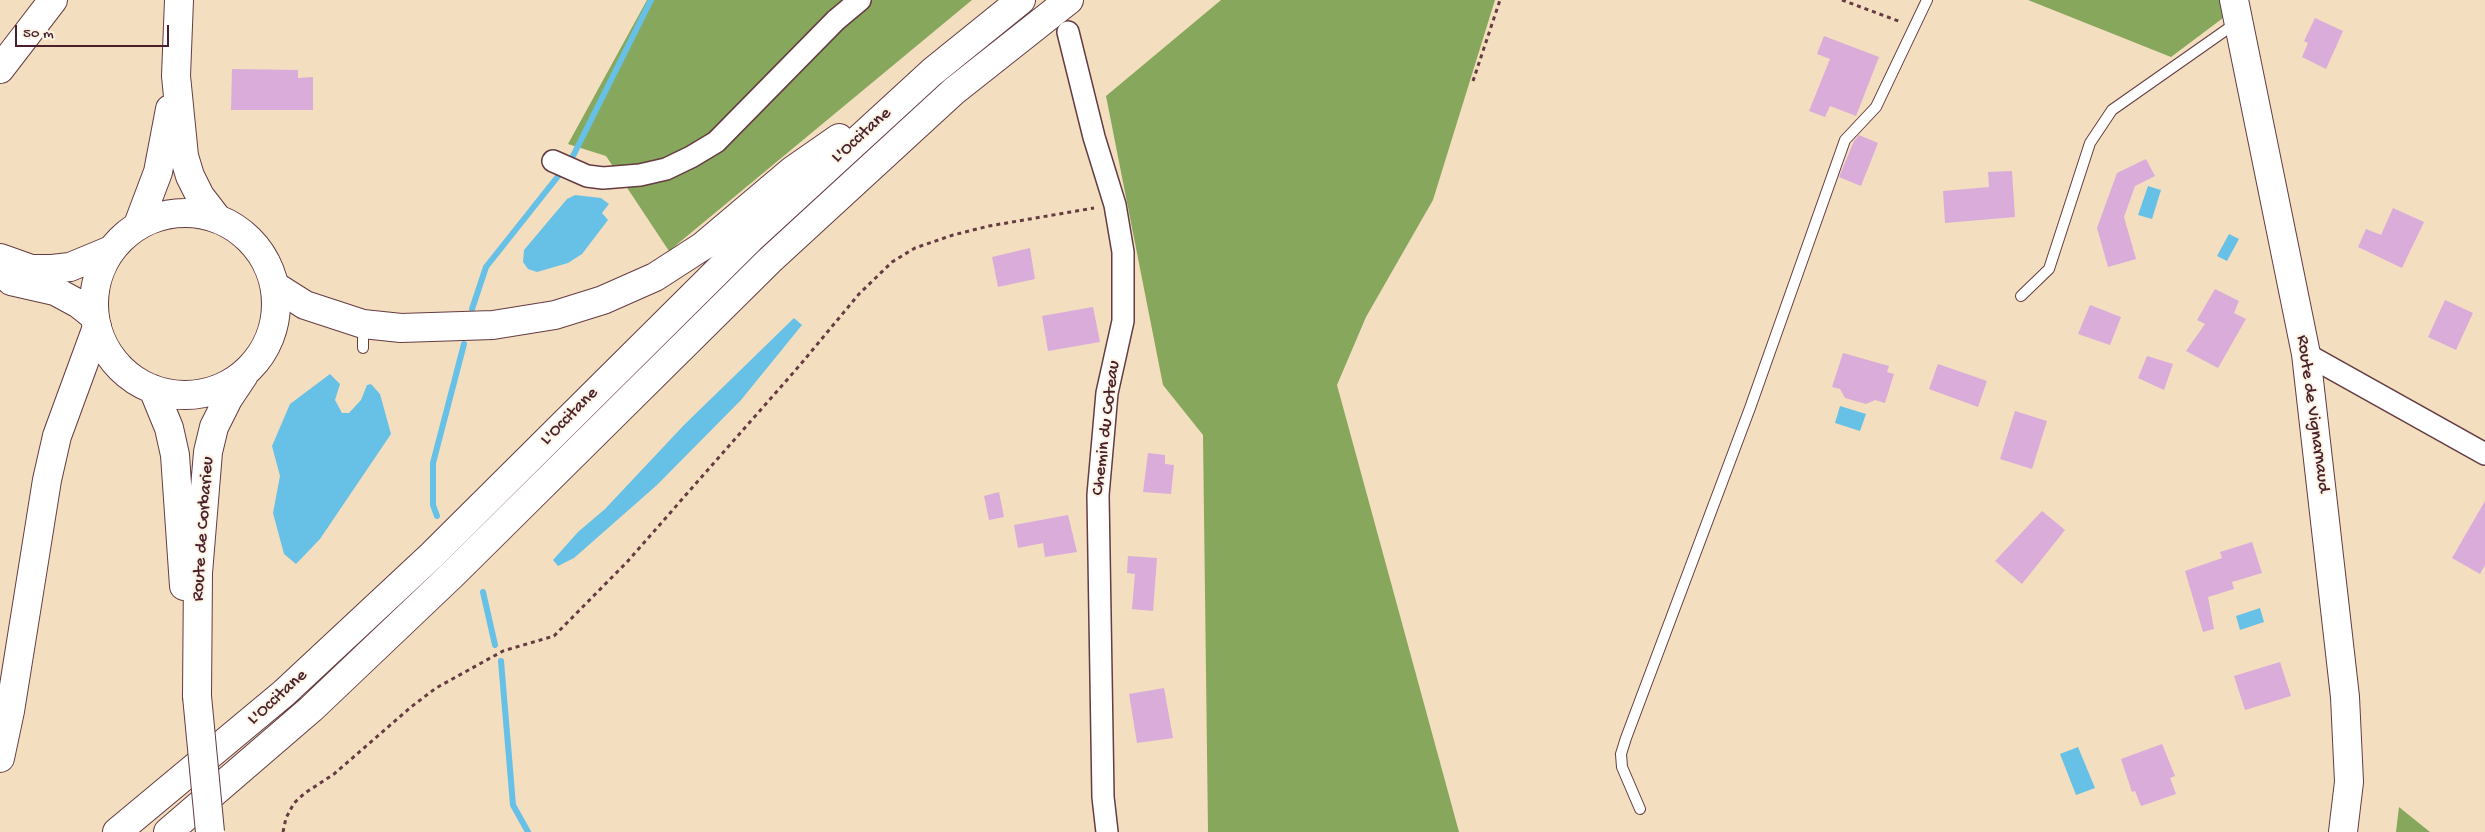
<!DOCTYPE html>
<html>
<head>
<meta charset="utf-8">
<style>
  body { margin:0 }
  #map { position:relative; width:2485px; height:832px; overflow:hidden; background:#f4dec0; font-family:"Gochi Hand",sans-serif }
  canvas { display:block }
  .scale { position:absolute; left:15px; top:25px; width:154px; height:22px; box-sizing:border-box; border:2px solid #4a1f2b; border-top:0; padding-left:6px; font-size:15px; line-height:18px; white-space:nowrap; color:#4a1f2b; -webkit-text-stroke:4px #fcf5e5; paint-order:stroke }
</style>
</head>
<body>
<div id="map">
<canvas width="2485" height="832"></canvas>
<div class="scale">50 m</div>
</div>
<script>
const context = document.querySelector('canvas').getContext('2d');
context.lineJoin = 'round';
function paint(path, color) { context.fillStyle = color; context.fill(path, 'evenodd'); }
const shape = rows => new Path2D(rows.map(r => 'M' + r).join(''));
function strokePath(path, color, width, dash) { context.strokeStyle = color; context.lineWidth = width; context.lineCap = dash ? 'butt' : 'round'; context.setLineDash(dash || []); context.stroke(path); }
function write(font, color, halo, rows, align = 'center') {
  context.font = font + ' "Gochi Hand",sans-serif'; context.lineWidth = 4; context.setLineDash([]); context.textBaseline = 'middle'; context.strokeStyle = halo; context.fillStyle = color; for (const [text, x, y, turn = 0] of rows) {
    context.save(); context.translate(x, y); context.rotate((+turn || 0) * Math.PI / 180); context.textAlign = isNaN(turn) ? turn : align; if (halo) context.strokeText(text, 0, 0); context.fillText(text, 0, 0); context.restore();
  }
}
const forest = shape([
  [647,0,972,0,669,251,606,156,568,144],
  [1221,0,1495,0,1433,200,1366,317,1337,385,1459,832,1208,832,1203,435,1163,385,1106,96],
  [2028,0,2222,0,2223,18,2171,57],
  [2399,807,2430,832,2396,832]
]);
const water = shape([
  [2148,186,2161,190,2152,219,2138,215],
  [575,195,601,198,609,204,602,213,608,220,582,254,568,263,537,272,528,269,523,262,524,250,567,199],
  [2229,234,2239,239,2227,261,2217,256],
  [794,318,802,325,741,400,657,485,574,558,558,566,553,560,578,532,605,509,684,425],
  [330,374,340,384,335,400,342,413,349,413,361,400,367,385,371,384,380,394,391,434,320,539,296,564,284,554,273,513,280,476,272,446,290,404],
  [1840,406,1866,414,1860,431,1835,423],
  [2260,608,2264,622,2240,630,2236,616],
  [2078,747,2095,788,2076,795,2060,754]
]);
const stream = shape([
  [573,156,651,0],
  [472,309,486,267,559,175],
  [437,516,433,505,433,463,464,344],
  [483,592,495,645],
  [501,661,513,805,528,832]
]);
const building = shape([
  [2315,18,2343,31,2326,69,2302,57,2308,43,2304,41],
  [1824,36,1879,57,1856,116,1830,106,1825,117,1809,111,1830,59,1817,54],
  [232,69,298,70,298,78,313,77,313,110,231,110],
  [1859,135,1878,143,1861,186,1839,177,1854,141],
  [2146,159,2155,176,2135,186,2124,217,2136,259,2108,267,2097,228,2117,173],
  [2012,171,2015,217,1945,223,1943,191,1989,187,1988,172],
  [2393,208,2424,222,2402,268,2358,247,2366,229,2381,235],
  [1030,248,1035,279,998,287,992,257],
  [2215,289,2239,301,2234,313,2246,319,2218,368,2186,351,2205,324,2197,320],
  [2445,300,2473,313,2456,350,2428,337],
  [2090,305,2121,317,2110,345,2078,334],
  [1093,307,1100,342,1048,351,1042,316],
  [1843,353,1889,366,1887,372,1894,374,1885,403,1875,400,1866,404,1845,398,1840,389,1832,387],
  [2147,356,2173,364,2164,390,2138,378],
  [1938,364,1987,381,1978,407,1929,389],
  [2015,411,2047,421,2032,469,2000,459],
  [1148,453,1165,455,1165,464,1174,465,1171,494,1143,492],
  [999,492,1004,517,989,520,984,496],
  [2485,501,2485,565,2480,574,2452,558],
  [2042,511,2065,530,2022,584,1995,561],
  [1068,515,1077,552,1045,557,1043,543,1018,548,1014,525],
  [2252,542,2262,573,2232,582,2234,589,2208,597,2214,629,2203,632,2185,571,2222,558,2220,552],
  [1128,556,1157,558,1153,611,1132,609,1135,574,1127,573],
  [2280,662,2291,696,2245,710,2234,676],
  [1164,688,1173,738,1137,743,1129,694],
  [2162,744,2175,776,2170,778,2176,794,2141,806,2135,791,2132,792,2121,759]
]);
const path = shape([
  [1842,0,1901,22],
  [1473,81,1500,0],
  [283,832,286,818,294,803,305,793,334,774,411,707,436,688,503,651,554,636,627,562,800,365,859,294,892,262,915,248,953,235,989,226,1094,208]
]);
const lane = shape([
  [2021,296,2049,269,2090,143,2112,110,2236,23],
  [363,324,363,348],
  [1640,809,1622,767,1621,754,1626,738,1750,408,1845,140,1876,107,1927,0]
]);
const street = shape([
  [1068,32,1094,137,1115,205,1123,252,1123,321,1107,393,1098,495,1103,797,1107,832],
  [553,161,587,176,603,178,640,175,666,169,691,157,716,142,836,20,860,0],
  [2306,354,2485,454]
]);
const secondary = shape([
  [179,0,176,76,184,156,190,176,200,196,217,218],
  [2234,0,2306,354,2345,697,2349,782,2343,832],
  [0,69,53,0],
  '94 304a91 91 0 1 1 182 0a91 91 0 1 1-182 0Z',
  [138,225,158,172,170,109],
  [0,258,31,269,52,269,70,267,111,250],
  [11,281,55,291,79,304,94,316],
  [153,389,169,428,175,455,184,586],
  [197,696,198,573,208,452,214,427,228,399,244,375]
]);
const highway = shape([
  [275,286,305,305,363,324,401,328,493,325,555,315,603,300,655,277,703,246,793,170,839,138],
  [0,758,10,711,47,480,57,436,97,327],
  [117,832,284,693,432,555,750,239,932,72,1021,0],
  [168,832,311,709,453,574,769,261,954,91,1069,0]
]);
const secondaryBridge = shape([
  [197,696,210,832]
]);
const streetNames = [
  ["L'Occitane",862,136,-42],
  ["Route de Vignarnaud",2312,414,82],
  ["L'Occitane",570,417,-45],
  ["Chemin du Coteau",1107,428,-83],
  ["Route de Corbarieu",204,529,-86],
  ["L'Occitane",278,698,-42]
];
paint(forest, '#87a85c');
paint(water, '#67c0e5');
strokePath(stream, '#67c0e5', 6);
paint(building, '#d9acda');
strokePath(lane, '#643c41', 12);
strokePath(street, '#643c41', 24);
strokePath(secondary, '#643c41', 30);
strokePath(highway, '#643c41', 30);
strokePath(path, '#643c41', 3, [4, 4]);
strokePath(lane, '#fff', 10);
strokePath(street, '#fff', 21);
strokePath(secondary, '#fff', 28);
strokePath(highway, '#fff', 28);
strokePath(secondaryBridge, '#643c41', 30, []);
strokePath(secondaryBridge, '#fff', 28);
write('18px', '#4a1f2b', '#fcf5e5', streetNames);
</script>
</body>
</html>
